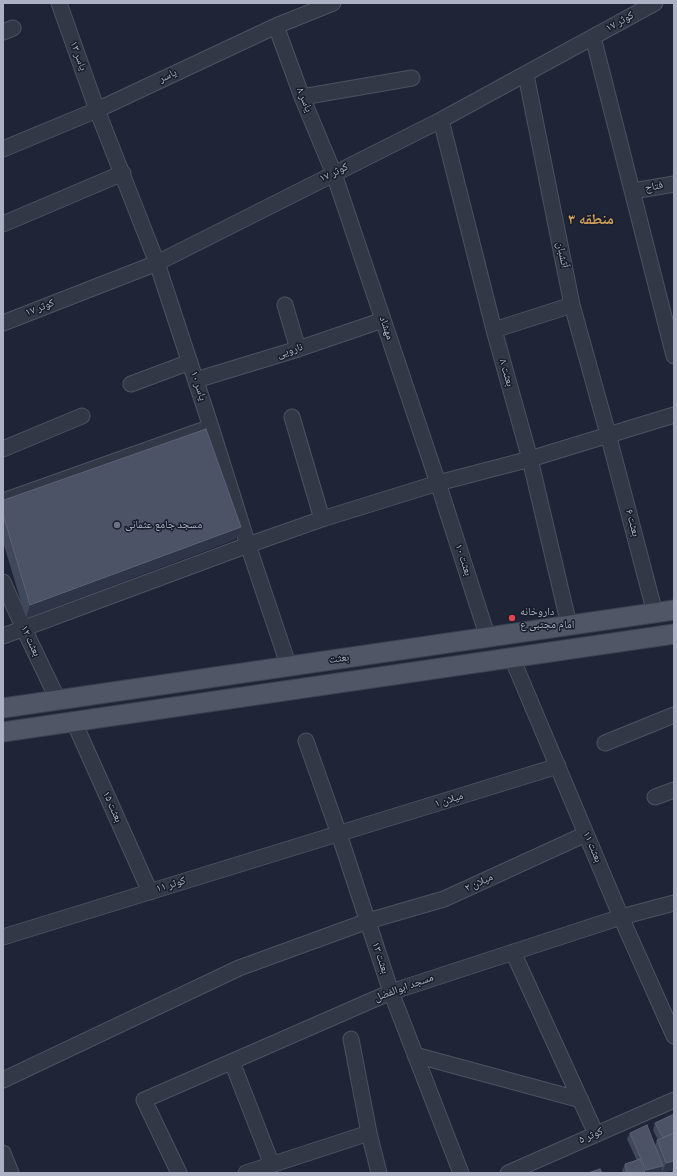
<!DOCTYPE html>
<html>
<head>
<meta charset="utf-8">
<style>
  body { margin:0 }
  #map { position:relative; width:677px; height:1176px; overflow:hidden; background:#1f2536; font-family:"Titillium Web",sans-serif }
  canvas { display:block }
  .frame { position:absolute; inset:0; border:4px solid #acb2c3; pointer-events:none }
</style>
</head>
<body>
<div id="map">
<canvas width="677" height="1176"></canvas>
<div class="frame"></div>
</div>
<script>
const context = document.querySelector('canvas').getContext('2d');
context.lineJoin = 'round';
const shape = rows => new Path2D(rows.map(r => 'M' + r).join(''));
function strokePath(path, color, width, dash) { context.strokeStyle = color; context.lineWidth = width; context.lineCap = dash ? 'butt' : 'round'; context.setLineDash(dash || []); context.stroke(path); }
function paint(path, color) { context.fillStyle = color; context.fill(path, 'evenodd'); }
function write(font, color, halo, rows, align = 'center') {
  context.font = font + ' "Titillium Web","Noto Naskh Arabic",sans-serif'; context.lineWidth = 3; context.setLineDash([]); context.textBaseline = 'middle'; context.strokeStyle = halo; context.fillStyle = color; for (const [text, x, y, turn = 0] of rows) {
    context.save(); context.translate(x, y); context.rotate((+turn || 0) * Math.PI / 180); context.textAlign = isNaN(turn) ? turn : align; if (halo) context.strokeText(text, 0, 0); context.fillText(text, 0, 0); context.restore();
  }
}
const minor = shape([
  [59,3,97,110,157,263,211,427,248,545,289,667],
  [276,26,302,97,334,174,438,483,488,638],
  [3,32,13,28],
  [593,37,674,356],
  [526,75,572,305,608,434,655,613],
  [302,97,412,78],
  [441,120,494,330,530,459,569,625],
  [3,149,97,110,276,26,333,3],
  [633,191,674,184],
  [3,224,123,173],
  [285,305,298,349],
  [3,323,157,263,441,120,655,3],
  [494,330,572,305],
  [196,380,298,349,383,320],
  [131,384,190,362],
  [292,417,322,519],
  [3,449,82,416],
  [3,501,211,427],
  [3,582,24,629,58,700],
  [3,636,248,545,322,519,438,483,530,459,674,415],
  [512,658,621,917,674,1036],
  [74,722,150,892],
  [306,741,339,834,391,992,461,1173],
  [605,743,674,715],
  [655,797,674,790],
  [3,937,558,766],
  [513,952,596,1134],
  [351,1039,369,1133,379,1173],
  [415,1055,581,1100],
  [232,1062,272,1165],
  [3,1080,239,968,368,921,444,899,586,834],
  [3,1153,11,1173],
  [179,1173,144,1100,391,992,621,917,674,903],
  [246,1173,369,1133],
  [508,1173,674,1100]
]);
const major = shape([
  [3,708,674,610],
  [3,732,674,634]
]);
const wall = shape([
  [3,502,236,539,26,618,3,542],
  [674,1114,674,1173,672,1173,672,1170,662,1173,661,1170,661,1172,657,1173,623,1173,622,1171,625,1164,637,1161,627,1139,630,1133,655,1146,657,1140,658,1140,653,1130,655,1123]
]);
const shadedWall = shape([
  [241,527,236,539,26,618,30,605],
  [674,1161,674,1165,672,1170,662,1173,666,1163],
  [663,1166,661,1172,657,1173,645,1173,646,1170]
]);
const building = shape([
  [206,429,241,527,30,605,3,514,3,503,4,500,206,429],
  [674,1114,674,1133,663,1138,655,1123,674,1114],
  [647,1125,663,1166,646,1170,630,1133,647,1125],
  [674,1133,674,1161,666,1163,657,1140,674,1133],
  [640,1159,645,1173,627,1173,625,1164,640,1159],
  [600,1169,602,1173,588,1173,600,1169]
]);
const markers = [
  [117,525,4,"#6b7280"],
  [512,618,4,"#e0444e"]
];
const streetNames = [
  ["کوثر ۱۷",620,22,-29],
  ["یاسر ۱۳",78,56,70],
  ["یاسر",168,76,-25],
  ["یاسر ۸",304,100,68],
  ["کوثر ۱۷",334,173,-26],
  ["فتاح",654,187,-10],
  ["آتشبان",562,255,79],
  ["کوثر ۱۷",40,308,-21],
  ["مهشاد",386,328,71],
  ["نارویی",290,351,-18],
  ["بعثت ۸",506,373,74],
  ["یاسر ۱۰",198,386,72],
  ["بعثت ۶",632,523,75],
  ["بعثت ۱۰",463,560,72],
  ["بعثت ۱۲",30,641,65],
  ["بعثت",339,659,-8],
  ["میلان ۱",449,800,-17],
  ["بعثت ۱۵",112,807,66],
  ["بعثت ۱۱",592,847,67],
  ["میلان ۲",479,883,-25],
  ["کوثر ۱۱",171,885,-17],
  ["بعثت ۱۳",380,958,72],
  ["مسجد ابوالفضل",404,988,-20],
  ["کوثر ۵",591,1136,-24]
];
const poiNames = [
  ["مسجد جامع عثمانی",125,525],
  ["داروخانه",520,612],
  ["امام مجتبی ع",520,625]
];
const districtNames = [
  ["منطقه ۳",591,220]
];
strokePath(minor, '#4d5261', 17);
strokePath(major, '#3c4150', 21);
strokePath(minor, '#333846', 15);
strokePath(major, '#505666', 19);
paint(wall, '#40485c');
paint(shadedWall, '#2e3548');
paint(building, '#4c5367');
strokePath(building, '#5b6275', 1);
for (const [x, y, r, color] of markers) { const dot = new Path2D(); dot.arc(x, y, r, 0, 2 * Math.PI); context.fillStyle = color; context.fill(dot); strokePath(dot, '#181d2b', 1.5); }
write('11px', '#acb2c3', '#181d2b', streetNames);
write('11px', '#acb2c3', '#181d2b', poiNames, 'left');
write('bold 15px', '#d29f59', '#181d2b', districtNames);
</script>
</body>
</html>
